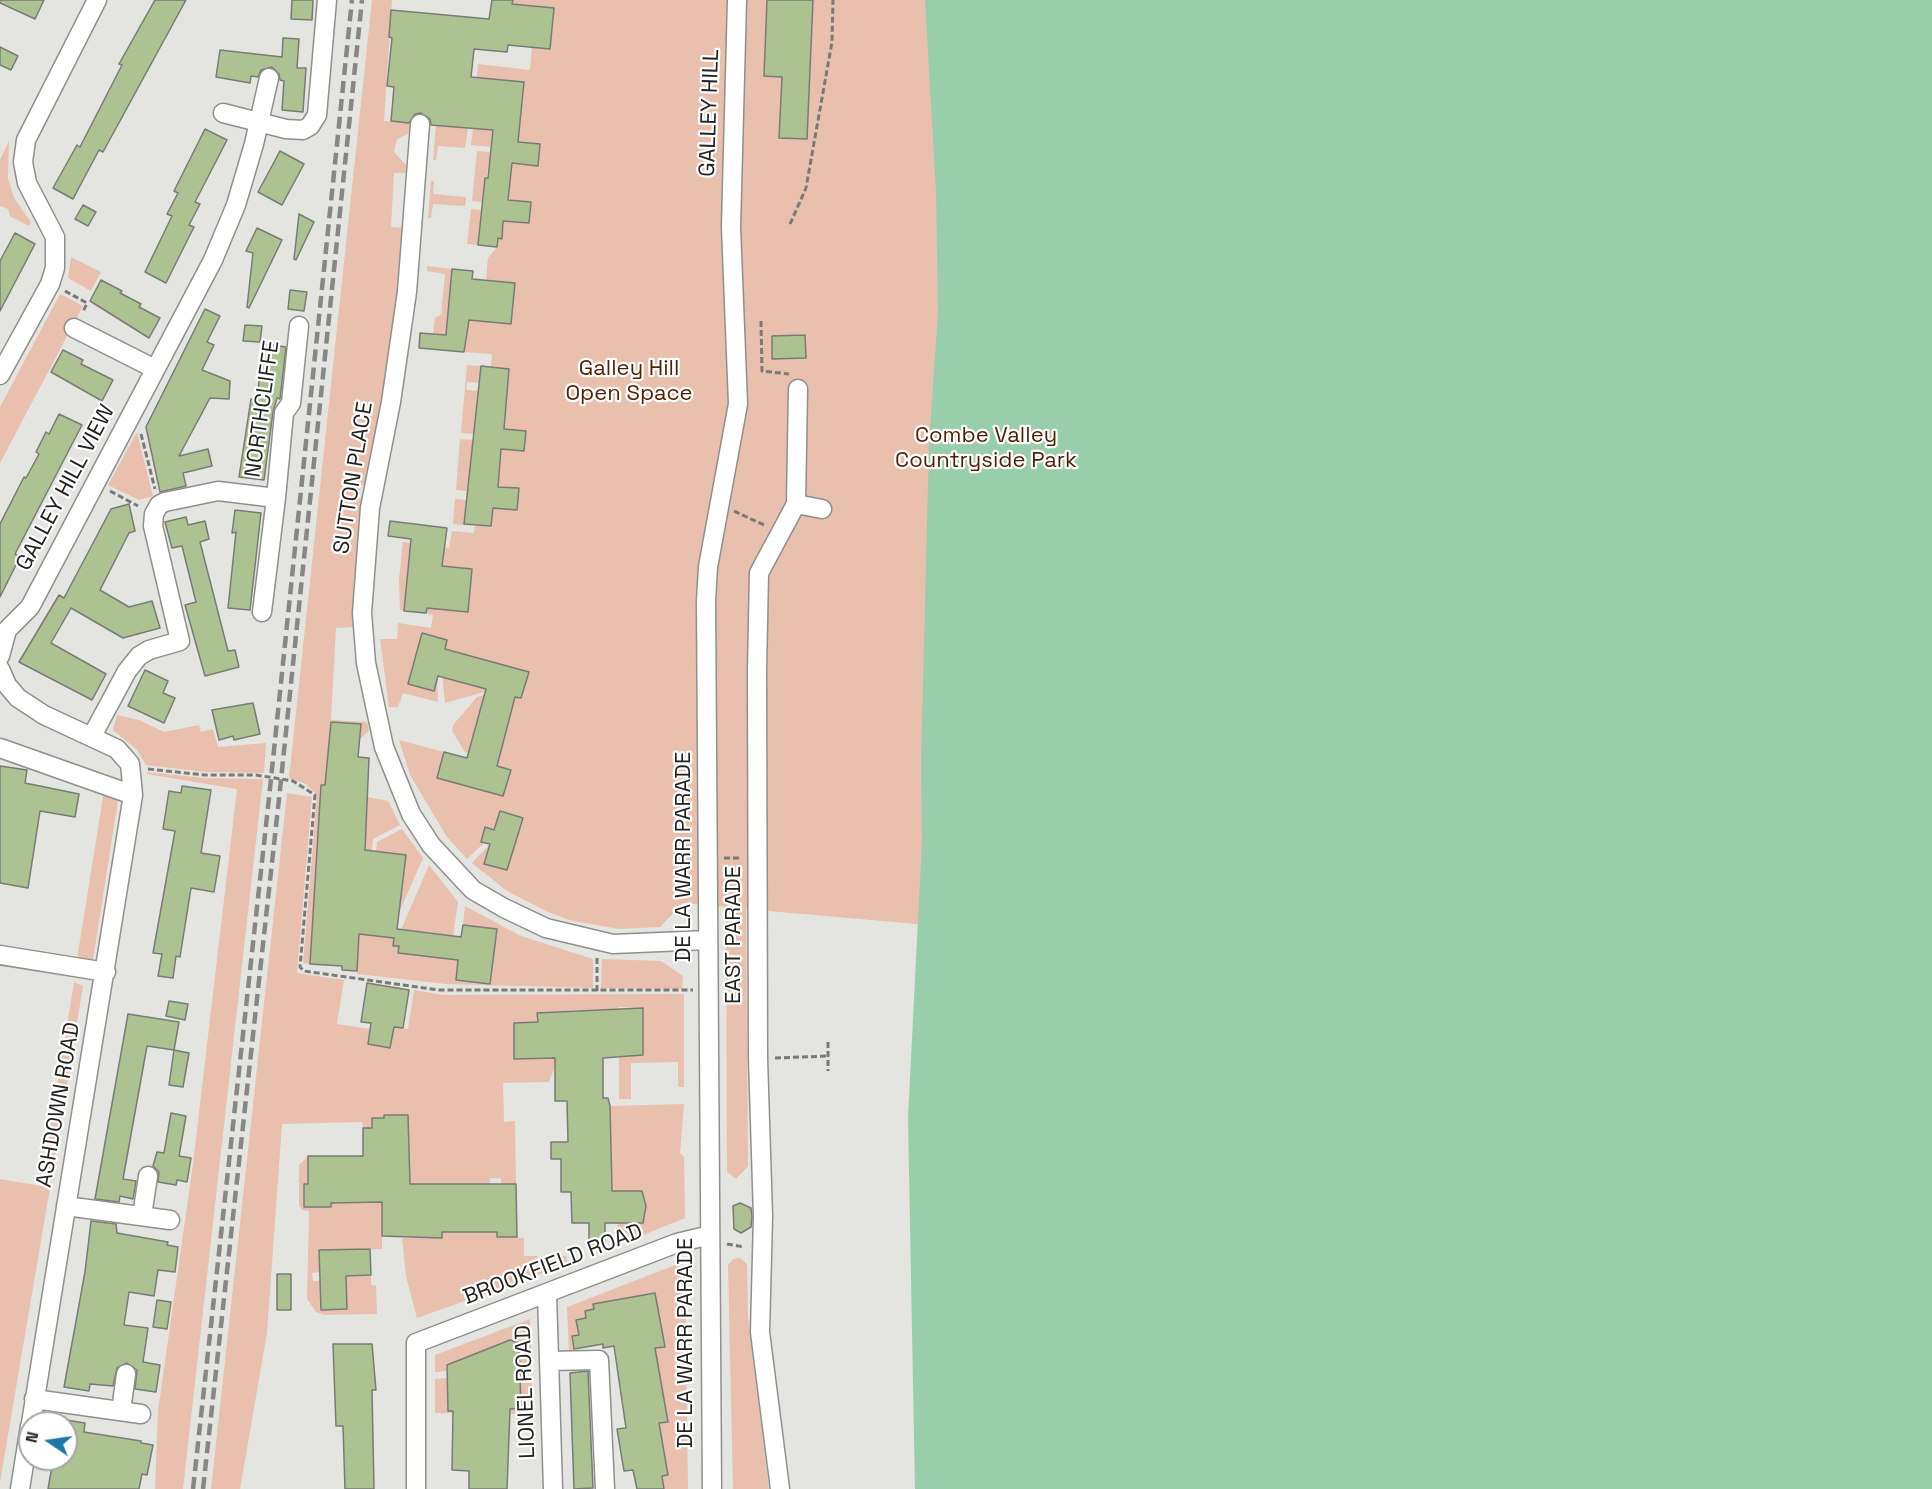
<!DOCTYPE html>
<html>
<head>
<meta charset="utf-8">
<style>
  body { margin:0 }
  #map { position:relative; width:1932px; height:1489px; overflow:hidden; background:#e4e4e0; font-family:"Space Grotesk",sans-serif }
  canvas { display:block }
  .north { position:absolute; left:18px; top:1411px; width:60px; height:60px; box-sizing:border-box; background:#fff; border:2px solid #a6a6a6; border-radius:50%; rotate:283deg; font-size:16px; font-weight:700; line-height:24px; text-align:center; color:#212120 }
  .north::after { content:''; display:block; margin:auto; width:21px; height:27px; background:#1c78a6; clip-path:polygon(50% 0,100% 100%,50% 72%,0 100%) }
</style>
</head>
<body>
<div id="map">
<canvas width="1932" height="1489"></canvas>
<div class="north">N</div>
</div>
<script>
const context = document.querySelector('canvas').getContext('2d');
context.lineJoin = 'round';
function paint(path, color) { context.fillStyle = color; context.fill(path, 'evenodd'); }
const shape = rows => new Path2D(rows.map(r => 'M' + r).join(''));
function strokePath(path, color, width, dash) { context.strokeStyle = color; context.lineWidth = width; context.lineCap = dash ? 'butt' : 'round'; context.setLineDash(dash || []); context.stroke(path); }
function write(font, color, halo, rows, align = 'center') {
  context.font = font + ' "Space Grotesk",sans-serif'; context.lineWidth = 4.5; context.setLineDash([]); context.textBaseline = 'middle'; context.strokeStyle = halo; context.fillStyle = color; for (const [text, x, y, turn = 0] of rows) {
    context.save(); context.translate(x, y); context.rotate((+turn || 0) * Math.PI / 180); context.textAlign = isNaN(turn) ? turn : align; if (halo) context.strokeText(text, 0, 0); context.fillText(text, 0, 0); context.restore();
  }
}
const green = shape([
  [372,0,392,0,384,121,412,123,408,134,397,139,394,152,408,167,407,173,394,173,391,227,405,228,395,336,368,486,361,485,359,498,366,500,353,627,336,628,331,720,367,722,369,731,360,739,330,736,326,785,321,786,310,964,303,963,317,795,306,784,289,778],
  [513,0,1336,0,1453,329,1397,793,951,927,746,909,748,1166,736,1179,727,1172,726,907,683,903,660,927,619,929,569,920,546,911,507,891,472,863,490,844,485,864,507,870,523,818,500,812,494,830,485,827,481,841,484,843,467,859,447,837,410,775,399,740,444,752,438,778,503,796,510,770,484,762,486,754,499,757,512,707,499,703,502,693,521,698,528,672,454,651,451,662,442,660,447,640,422,633,409,684,433,691,437,677,438,702,403,693,398,707,389,707,380,639,397,639,398,623,431,628,433,615,426,613,428,595,441,596,439,609,468,612,472,569,445,566,442,590,430,589,433,557,410,554,404,611,400,610,399,579,403,542,449,548,452,531,474,533,475,525,491,526,493,508,517,510,518,488,495,486,501,449,524,451,525,431,504,429,509,369,491,367,492,354,464,352,465,336,433,334,435,318,441,315,445,274,427,271,427,266,452,269,447,326,468,327,470,308,483,309,483,321,511,324,514,283,486,280,488,258,497,247,498,238,502,238,503,221,529,223,531,202,505,199,507,180,510,180,512,163,538,165,540,144,514,141,516,122,520,122,524,82,498,80,496,92,476,90,478,64,530,70,532,47,550,49,554,9,527,6,525,20,511,18],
  [476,102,495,103,491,147,471,145],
  [436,125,468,128,465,148,438,146,436,160,433,160],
  [9,141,8,178,14,198,31,222,29,226,10,216,8,209,0,206,0,160],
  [477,151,491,152,482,202,472,201],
  [431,181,434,181,433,194,466,197,465,206,433,204,431,218,428,218],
  [471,209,482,210,478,245,467,244],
  [71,257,101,272,91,291,68,278],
  [60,294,83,306,0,463,0,407],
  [467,365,481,366,479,383,467,382,466,390,479,391,475,434,461,433],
  [137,432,153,496,139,500,108,485],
  [460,439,474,440,467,491,456,490],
  [455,499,466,500,464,525,453,524],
  [442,674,491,690,445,703],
  [490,693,483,699,469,749,473,754,465,752,452,731,453,725,477,697],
  [117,715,139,720,164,732,199,725,201,732,213,729,218,747,266,743,264,773,206,772,146,765,137,750,113,730],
  [147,772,204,778,263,779,183,1489,155,1489,158,1411,193,1164,237,789,147,774],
  [104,791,118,800,93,960,77,959],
  [287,793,312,797,297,973,344,980,337,1024,370,1029,368,1044,390,1048,394,1027,408,1029,414,990,443,995,684,994,684,1087,678,1087,678,1062,631,1063,631,1099,619,1099,619,1057,643,1055,643,1008,618,1007,618,1012,570,1010,570,1012,538,1013,538,1031,523,1031,522,1022,514,1023,514,1059,560,1053,549,1082,503,1083,504,1122,515,1121,516,1184,501,1184,501,1178,490,1178,489,1184,433,1184,404,1197,410,1175,410,1159,384,1118,372,1118,372,1128,363,1128,362,1122,282,1124,267,1333,240,1489,211,1489],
  [368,797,388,801,400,825,373,839,368,883,394,938,393,945,399,946,398,953,497,929,463,925,465,906,521,936,593,959,593,988,446,984,357,974],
  [402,829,423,858,399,913,406,855,380,852,378,870,374,869,377,842],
  [429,865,458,902,453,936,401,930],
  [602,959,661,961,683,976,682,989,601,988],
  [74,982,83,986,52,1175,43,1173],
  [684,1104,680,1153,684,1157,685,1218,626,1242,618,1230,618,1223,644,1215,646,1206,645,1197,612,1191,610,1106],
  [308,1156,308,1184,304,1184,304,1207,330,1207,331,1203,382,1202,382,1249,319,1250,320,1272,312,1273,313,1281,320,1281,321,1309,343,1276,371,1275,371,1285,376,1286,377,1314,325,1315,316,1312,307,1299,309,1211,302,1210,299,1205,299,1165],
  [0,1179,41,1186,42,1180,51,1182,0,1482],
  [442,1232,497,1232,497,1237,524,1238,524,1256,538,1256,537,1267,542,1266,553,1255,566,1256,568,1264,417,1318,406,1276,402,1238,442,1238],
  [740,1258,747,1264,748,1316,769,1489,733,1489,728,1265,733,1259],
  [678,1264,685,1268,688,1489,664,1489,662,1476,668,1474,659,1423,668,1421,655,1348,665,1346,655,1293,636,1296,637,1304,593,1304,594,1309,585,1311,586,1318,576,1320,579,1335,572,1337,575,1353,569,1353,567,1307],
  [530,1319,532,1368,520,1369,519,1343,510,1340,447,1365,447,1371,435,1372,435,1355],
  [447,1378,448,1411,521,1408,520,1383,532,1383,533,1414,435,1413,435,1379]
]);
const water = shape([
  [925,0,1932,0,1932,1489,915,1489,908,1118,922,841,921,763,929,444,938,312,936,191]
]);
const building = shape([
  [0,0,44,0,35,19,0,3,0,0],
  [155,0,186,0,103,152,99,150,73,199,53,188,77,145,80,147,122,65,119,64,155,0],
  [292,0,313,0,312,20,291,19,292,0],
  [492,0,513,0,512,4,554,8,550,49,508,45,507,52,474,49,471,77,524,82,518,142,540,144,538,166,512,163,508,200,531,202,529,223,503,221,502,239,498,238,497,247,478,245,485,178,488,178,493,130,431,125,430,119,421,113,415,114,409,123,391,121,394,87,387,86,392,38,389,37,391,10,489,19,492,0],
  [767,0,813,0,807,139,779,138,782,77,764,76,767,0],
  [283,38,299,39,297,68,306,68,303,112,282,110,284,81,280,80,279,74,272,67,261,70,258,77,251,76,250,83,216,77,220,50,282,57,283,38],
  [0,47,18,56,11,70,0,65,0,47],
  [205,129,227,140,195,202,200,204,189,225,194,227,166,283,145,272,172,216,167,214,178,193,174,191,205,129],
  [280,151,304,164,282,205,258,192,280,151],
  [83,205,96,212,88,226,75,219,83,205],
  [299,214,314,222,296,260,294,259,299,214],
  [257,228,282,240,249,308,247,307,253,253,246,251,257,228],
  [15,233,35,244,0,311,0,261,15,233],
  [452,269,473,271,472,279,515,283,511,324,469,320,464,352,419,348,420,333,446,335,452,269],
  [101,280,122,291,120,293,141,304,139,307,160,318,149,338,90,301,101,280],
  [290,290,307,292,304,311,288,309,290,290],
  [205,309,220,316,207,342,214,345,202,370,230,381,229,399,210,398,179,456,208,449,212,466,183,473,186,486,160,492,146,427,205,309],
  [245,325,262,326,260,342,243,341,245,325],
  [805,335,806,358,772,359,772,336,805,335],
  [263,344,286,347,280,399,277,398,273,412,264,480,239,477,251,399,257,400,263,344],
  [63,350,83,360,81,364,113,380,102,401,51,372,63,350],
  [481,366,509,369,504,429,526,431,524,451,501,449,498,487,519,488,517,510,493,508,491,526,464,524,481,366],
  [59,414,82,425,15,554,20,557,0,597,0,524,24,477,26,478,39,454,36,452,46,432,49,434,59,414],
  [129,504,135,531,129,533,100,590,129,607,152,601,160,628,123,638,71,608,51,643,106,674,92,700,19,662,59,595,64,598,111,509,129,504],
  [235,510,261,513,250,610,228,608,236,532,232,533,235,510],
  [186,517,188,525,205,521,209,539,200,542,228,651,235,650,239,667,205,676,185,605,196,602,182,546,172,548,165,522,186,517],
  [390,521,447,528,442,566,472,569,468,612,427,608,426,613,404,611,411,539,388,536,390,521],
  [422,633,447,640,445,649,529,672,521,698,515,697,497,766,511,770,503,796,437,778,444,752,467,758,486,689,438,676,434,691,408,684,422,633],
  [145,670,168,681,163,693,175,698,164,723,128,706,145,670],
  [253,703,260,734,234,740,233,736,219,740,212,710,253,703],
  [331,722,361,724,358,757,369,758,365,850,406,855,397,929,461,937,463,925,497,929,490,984,456,980,458,960,398,953,399,946,393,946,394,938,359,934,357,971,342,970,342,966,310,964,321,785,325,785,331,722],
  [0,766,27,770,25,783,79,794,75,817,40,811,28,888,0,883,0,766],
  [182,786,211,790,201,853,220,856,214,892,191,888,180,957,176,956,173,978,158,976,162,954,153,953,175,831,163,829,169,791,181,793,182,786],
  [500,811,523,818,507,870,484,864,490,844,481,842,485,827,494,830,500,811],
  [367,983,409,990,403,1028,394,1027,390,1048,368,1044,371,1023,361,1022,367,983],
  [169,1001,188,1004,185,1020,166,1016,169,1001],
  [643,1008,643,1055,603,1058,603,1098,608,1098,610,1106,612,1191,642,1191,646,1206,643,1223,605,1223,605,1248,589,1248,589,1223,572,1223,571,1192,561,1192,561,1159,551,1159,551,1142,568,1142,567,1101,555,1101,555,1058,514,1059,514,1023,538,1022,537,1013,643,1008],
  [128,1014,179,1022,174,1050,147,1046,123,1179,136,1181,133,1199,120,1196,119,1202,95,1199,128,1014],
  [174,1050,189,1053,183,1087,169,1085,174,1050],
  [171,1113,186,1116,179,1156,191,1158,187,1182,177,1180,176,1185,158,1182,159,1172,153,1166,157,1152,164,1153,171,1113],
  [384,1115,408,1115,410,1184,516,1184,517,1237,497,1237,497,1232,442,1232,442,1238,382,1236,382,1202,331,1203,331,1207,304,1207,304,1184,308,1184,308,1156,363,1156,363,1128,372,1128,372,1118,384,1118,384,1115],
  [740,1203,751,1208,752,1217,751,1227,741,1233,734,1229,733,1206,740,1203],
  [91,1221,116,1224,117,1233,168,1242,167,1245,178,1247,175,1272,158,1270,154,1296,129,1292,124,1325,148,1328,143,1362,160,1365,156,1392,135,1389,137,1370,127,1363,117,1368,113,1386,90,1384,89,1391,64,1387,85,1272,91,1221],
  [370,1249,371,1275,346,1276,347,1309,321,1310,319,1250,370,1249],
  [277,1274,291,1274,291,1310,277,1310,277,1274],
  [655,1293,665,1347,655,1348,668,1422,659,1423,668,1475,662,1476,664,1489,637,1489,633,1470,624,1471,617,1429,626,1428,614,1346,603,1348,603,1344,574,1349,572,1336,579,1335,576,1320,586,1318,585,1311,594,1309,593,1304,655,1293],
  [157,1300,171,1302,167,1329,153,1327,157,1300],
  [510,1340,519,1343,521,1408,510,1409,507,1489,469,1489,469,1471,452,1470,453,1411,448,1411,447,1365,510,1340],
  [333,1344,372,1344,376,1390,372,1390,374,1489,345,1489,343,1426,336,1426,333,1344],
  [588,1371,593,1488,574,1489,570,1373,588,1371],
  [66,1420,85,1423,84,1432,141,1441,141,1443,153,1445,147,1475,142,1474,139,1489,48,1489,52,1466,57,1466,58,1459,66,1459,66,1420]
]);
const path = shape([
  [790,224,806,188,832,42,833,0],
  [65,291,87,303,83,312],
  [761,321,762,371,789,374],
  [141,434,155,489],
  [110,491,138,506],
  [734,511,764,525],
  [148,769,205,775,256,775,293,781,315,795,300,967,304,971,439,990,693,990],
  [724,858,739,858],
  [597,991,597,958],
  [828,1042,828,1071],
  [775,1058,828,1056],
  [43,1176,54,1178],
  [727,1244,744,1247]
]);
const minor = shape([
  [223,113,286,129,303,130,310,126,317,115,327,0],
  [420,124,407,292,391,402,370,508,362,613,366,663,384,747,411,814,431,845,473,890,504,908,546,928,613,944,708,940],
  [74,328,155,369],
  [0,375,50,284,55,268,55,237,27,183,23,162,26,140,97,0],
  [796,504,822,509],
  [262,612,276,498],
  [0,656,7,630,30,607,213,260,236,205,254,144,269,78],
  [0,669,7,685,18,698,44,715,117,749,130,764,133,795,31,1423],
  [92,736,127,671,139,656,149,650,180,641,153,526,154,514,159,505,165,502,218,491,276,498,284,413,291,403,299,326],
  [0,748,133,795],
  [0,955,106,972],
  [66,1206,170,1220],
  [142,1216,148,1176],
  [547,1294,553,1489],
  [549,1361,599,1360,605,1489],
  [34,1399,141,1414],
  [121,1411,126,1374],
  [20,1489,30,1426],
  [416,1489,416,1343,677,1243,710,1235],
  [712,1489,706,601,708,567,738,404,731,227,737,0],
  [780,1489,760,1332,763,1217,758,1058,757,670,759,573,796,504,798,389]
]);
const rail = shape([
  [193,1489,269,798,352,0],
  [203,1489,279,799,362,0]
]);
const streetNames = [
  ["GALLEY HILL",710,113,-88],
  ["NORTHCLIFFE",263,409,-82],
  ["SUTTON PLACE",354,478,-81],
  ["GALLEY HILL VIEW",66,488,-62],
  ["DE LA WARR PARADE",684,857,-90],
  ["EAST PARADE",734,935,-90],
  ["ASHDOWN ROAD",59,1105,-80],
  ["BROOKFIELD ROAD",553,1265,-21],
  ["DE LA WARR PARADE",686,1343,-90],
  ["LIONEL ROAD",526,1392,-92]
];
const parkNames = [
  ["Galley Hill",629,369],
  ["Open Space",629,394],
  ["Combe Valley",986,436],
  ["Countryside Park",986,461]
];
paint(green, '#e8c0ad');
paint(water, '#99ceab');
paint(building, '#acc391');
strokePath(building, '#797b78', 1.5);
strokePath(minor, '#8f8f8b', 21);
strokePath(path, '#797977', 3, [6, 3]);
strokePath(minor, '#fff', 18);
strokePath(rail, '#878784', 4.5, [12, 6]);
write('22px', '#212120', '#fff', streetNames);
write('22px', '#4f1f01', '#fff', parkNames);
</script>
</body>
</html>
